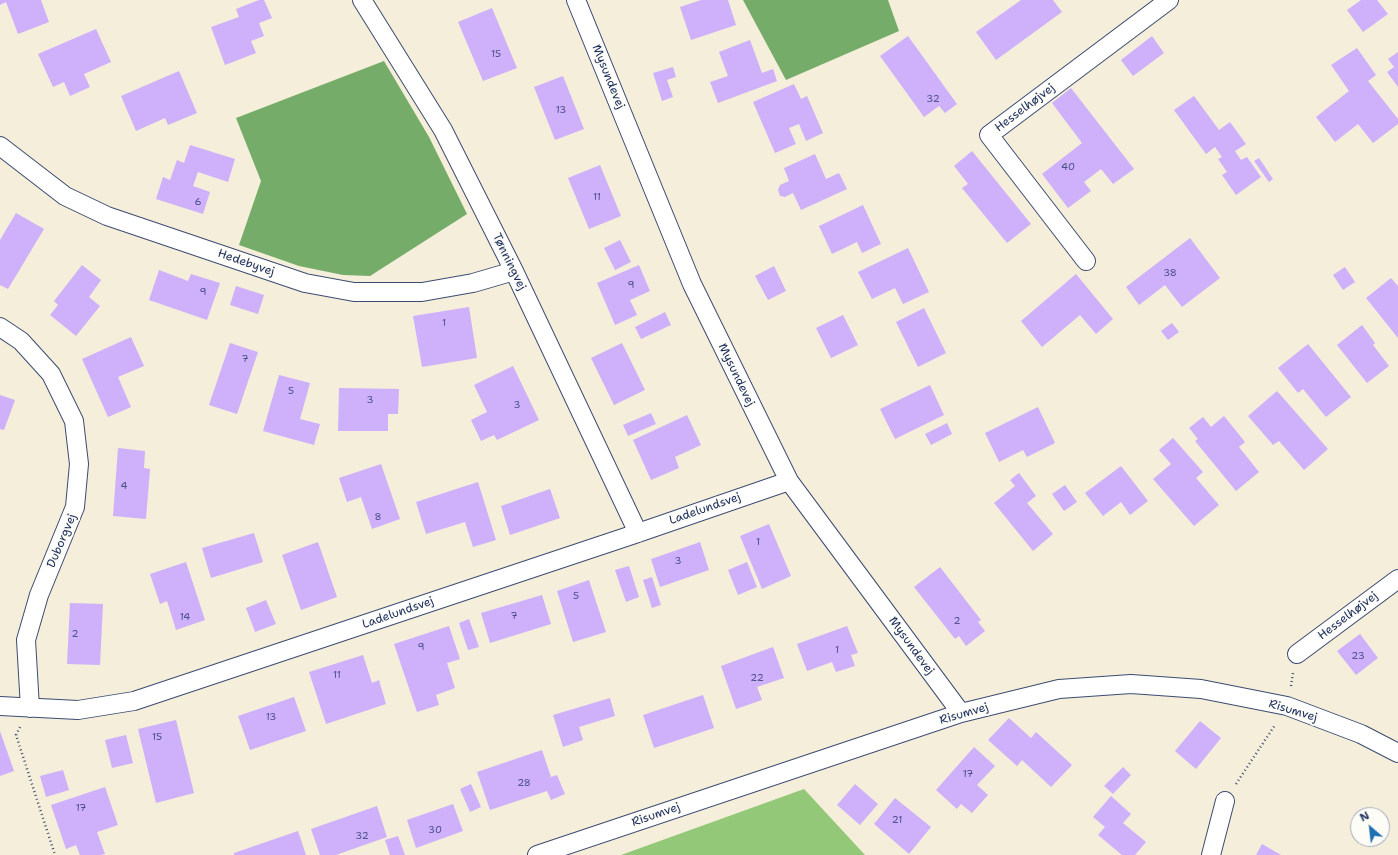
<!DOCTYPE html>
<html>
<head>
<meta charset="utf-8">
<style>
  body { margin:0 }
  #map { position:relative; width:1398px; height:855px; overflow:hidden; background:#f4eeda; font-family:"Shantell Sans",sans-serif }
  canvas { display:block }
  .north { position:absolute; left:1350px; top:807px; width:40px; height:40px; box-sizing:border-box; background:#fdfcf7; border:1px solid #a3aaba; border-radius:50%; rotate:332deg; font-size:11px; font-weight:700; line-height:16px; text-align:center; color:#1b2f5e }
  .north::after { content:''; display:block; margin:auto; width:14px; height:18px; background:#1f6fb2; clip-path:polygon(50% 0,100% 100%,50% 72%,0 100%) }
</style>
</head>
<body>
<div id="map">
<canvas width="1398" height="855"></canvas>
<div class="north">N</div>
</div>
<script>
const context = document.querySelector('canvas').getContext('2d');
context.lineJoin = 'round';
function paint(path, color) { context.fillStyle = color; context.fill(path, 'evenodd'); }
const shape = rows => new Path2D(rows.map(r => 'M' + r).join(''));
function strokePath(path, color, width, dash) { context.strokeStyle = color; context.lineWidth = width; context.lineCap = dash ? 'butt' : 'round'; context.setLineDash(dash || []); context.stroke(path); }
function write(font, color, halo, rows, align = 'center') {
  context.font = font + ' "Shantell Sans",sans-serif'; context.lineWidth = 4; context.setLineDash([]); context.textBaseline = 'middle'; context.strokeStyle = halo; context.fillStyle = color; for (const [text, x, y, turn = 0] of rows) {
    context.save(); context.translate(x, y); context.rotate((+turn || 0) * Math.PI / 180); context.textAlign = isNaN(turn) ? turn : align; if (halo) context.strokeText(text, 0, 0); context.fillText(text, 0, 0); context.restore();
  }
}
const green = shape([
  [804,789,865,855,621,855]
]);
const forest = shape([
  [743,0,888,0,899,31,786,80],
  [384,61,429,137,467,214,370,276,343,275,299,266,239,245,261,181,236,118]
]);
const building = shape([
  [0,0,41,0,49,22,18,34,6,2,0,5],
  [259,0,264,0,272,18,259,23,264,36,251,41,256,53,225,65,211,27,239,17,236,9],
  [701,0,728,0,736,25,691,40,680,7],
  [1021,0,1053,0,1062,12,996,60,976,32],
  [1361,0,1377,0,1388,14,1363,32,1347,10],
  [492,8,517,68,483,81,458,22],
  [96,29,111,62,84,74,90,87,70,96,64,82,53,87,38,54],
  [908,36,957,104,945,113,939,106,924,117,880,56],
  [1152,36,1164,53,1133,76,1121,60],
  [750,40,762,73,773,69,777,81,718,103,710,82,728,76,719,52],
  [1357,48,1376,75,1368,81,1398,119,1398,124,1373,143,1358,124,1335,142,1316,117,1349,91,1331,65],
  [1398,52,1398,87,1387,72,1394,67,1388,59],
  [673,67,676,77,667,80,673,97,662,101,653,73],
  [179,71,197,113,168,125,165,118,136,131,121,96],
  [563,76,584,129,555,140,534,87],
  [794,84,801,99,807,96,823,133,806,141,799,124,789,128,796,144,775,153,753,102],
  [1071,88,1134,169,1113,184,1101,169,1084,182,1091,191,1068,208,1042,174,1082,143,1052,103],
  [1194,96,1219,130,1230,122,1246,144,1235,151,1241,160,1247,157,1261,177,1236,195,1222,175,1227,172,1218,159,1222,157,1215,147,1206,154,1174,110],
  [190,145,235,159,228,182,198,172,193,186,210,192,203,214,156,199,163,177,170,180,177,160,184,163],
  [972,151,1031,224,1007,243,962,188,968,184,954,166],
  [815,154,826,179,839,173,847,189,801,210,793,193,785,197,780,196,778,190,780,185,789,181,784,168],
  [1259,158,1273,179,1269,182,1254,161],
  [600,165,621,216,589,229,568,178],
  [863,205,881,244,862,253,857,242,832,254,819,226],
  [16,213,44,229,8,289,0,285,0,240],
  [1190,238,1220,278,1182,307,1165,285,1139,305,1126,287],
  [620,240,631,262,615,270,604,248],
  [908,248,929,292,903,304,895,288,872,299,858,272],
  [82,265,101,280,89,297,100,306,76,336,50,315,58,305,54,301],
  [639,265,650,291,630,300,637,315,615,325,597,283],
  [774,266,786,291,768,300,755,276],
  [1345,267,1355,282,1343,290,1333,275],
  [159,270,188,281,191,274,220,283,207,320,149,300],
  [1076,274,1113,319,1096,334,1080,315,1042,347,1021,321],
  [1391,278,1398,286,1398,338,1366,298],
  [236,286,264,295,258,314,230,305],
  [469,307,477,358,422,367,413,316],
  [924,308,946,353,918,367,896,322],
  [665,312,671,325,641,339,635,327],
  [843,315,858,345,831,358,816,328],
  [1172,323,1179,332,1168,340,1161,331],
  [1362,325,1375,343,1373,345,1389,366,1367,383,1337,345],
  [131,337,144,366,118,377,131,407,108,417,82,359],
  [230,343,258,352,237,414,209,405],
  [622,343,645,390,614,405,591,358],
  [1308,344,1351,397,1326,417,1303,389,1298,393,1278,368],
  [513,366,539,420,497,440,494,435,481,441,471,420,487,412,474,385],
  [279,375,310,383,300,419,320,424,314,445,263,431],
  [930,385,944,415,895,439,880,409],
  [339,388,399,389,398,414,388,414,388,431,338,431],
  [1277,391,1328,449,1304,470,1279,441,1273,445,1248,416],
  [0,395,15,400,4,430,0,429],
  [1038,407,1055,443,1027,457,1023,450,999,462,985,433],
  [651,413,656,424,628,436,623,425],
  [687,415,701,445,675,457,679,468,651,480,633,440],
  [1224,416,1245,442,1239,447,1259,472,1236,491,1195,441,1198,439,1189,428,1203,417,1211,427],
  [947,423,952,434,931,445,925,434],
  [1173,438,1203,472,1196,478,1219,505,1194,526,1153,479,1171,464,1159,450],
  [118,448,145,451,144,468,150,469,146,519,113,516],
  [381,464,400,519,372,529,361,497,347,502,339,478],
  [1121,466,1148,501,1130,515,1121,502,1103,516,1085,493],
  [1019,473,1036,496,1027,503,1053,534,1033,551,994,503,1015,486,1010,480],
  [478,482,496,540,473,547,465,522,426,534,416,502],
  [1065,485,1077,502,1064,511,1052,494],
  [550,489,560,518,510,535,501,506],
  [769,524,791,576,762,589,740,536],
  [254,533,263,562,211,578,202,548],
  [318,542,337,597,301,610,282,555],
  [700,542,709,570,660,587,651,559],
  [186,562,205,620,176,630,167,601,160,604,150,574],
  [747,562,757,587,738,595,728,570],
  [629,566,639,597,626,602,615,570],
  [940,567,981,620,978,622,985,631,966,646,959,636,955,639,914,587],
  [652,577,661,605,652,608,643,580],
  [589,580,606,632,573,642,557,591],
  [542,595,551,624,490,643,481,613],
  [266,600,276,624,255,632,246,608],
  [70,603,103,604,100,665,67,664],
  [469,619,479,647,468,650,459,623],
  [449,626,460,659,447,663,455,688,436,695,439,705,417,712,394,644],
  [847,626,858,653,851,655,855,666,836,672,832,662,807,671,797,644],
  [1360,634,1378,658,1356,675,1337,651],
  [773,647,784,678,757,687,762,700,736,709,721,666],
  [363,655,372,683,379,680,386,704,326,724,309,672],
  [703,695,714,728,654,748,643,715],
  [294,697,306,731,250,750,238,716],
  [610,698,615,716,579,727,583,740,563,747,553,715],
  [1009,718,1031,738,1036,732,1072,765,1051,787,1022,760,1017,766,988,740],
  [176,720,194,793,156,803,138,729],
  [1200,721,1221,738,1196,769,1175,751],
  [0,731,14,771,0,776],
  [126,735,133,763,112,768,105,740],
  [974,747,995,766,977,785,988,795,972,813,961,804,957,809,936,790],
  [542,750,551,777,557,775,565,794,551,800,547,791,490,810,477,772],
  [1123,767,1131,775,1113,794,1104,786],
  [63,770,69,790,46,797,40,776],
  [471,784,481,807,470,812,460,789],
  [855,784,878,804,860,825,837,805],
  [105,787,118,825,97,832,105,854,101,855,80,855,76,845,66,849,51,805],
  [1111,796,1131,814,1123,823,1146,842,1135,855,1122,855,1098,835,1105,827,1093,817],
  [895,798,931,827,909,854,874,824],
  [453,804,463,831,416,848,407,820],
  [377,806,387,837,336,855,320,855,311,829],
  [298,831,306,855,234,855,234,853],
  [398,836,405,855,390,855,385,840],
  [1262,844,1281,855,1256,855]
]);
const path = shape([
  [1291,686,1293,673],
  [20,727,16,735,55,855],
  [1236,784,1275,725]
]);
const minor = shape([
  [362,0,443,130,514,271,638,533],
  [576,0,692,284,789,481,961,713],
  [0,146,65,196,107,216,305,283,354,292,422,292,473,283,514,271],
  [1086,261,989,135,1169,0],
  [0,327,21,341,51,374,74,421,79,464,75,507,39,595,26,640,30,708],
  [1297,654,1398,579],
  [0,706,78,710,134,701,632,535,789,481],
  [537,855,961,713,1059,689,1131,684,1201,689,1287,706,1361,734,1398,753],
  [1211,855,1225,801]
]);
const numberNames = [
  ["15",496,54],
  ["32",933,99],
  ["13",561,110],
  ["40",1068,167],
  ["11",597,197],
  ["6",198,202],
  ["38",1170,273],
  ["9",631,285],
  ["9",203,292],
  ["1",444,323],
  ["7",245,359],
  ["5",291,391],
  ["3",370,400],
  ["3",517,405],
  ["4",124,486],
  ["8",378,517],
  ["1",758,542],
  ["3",678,561],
  ["5",576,596],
  ["7",514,616],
  ["14",185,617],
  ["2",957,621],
  ["2",75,634],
  ["9",421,647],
  ["1",837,650],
  ["23",1358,656],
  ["11",337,675],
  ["22",757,678],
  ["13",271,717],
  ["15",157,737],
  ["17",968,774],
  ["28",524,783],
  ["17",81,808],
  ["21",897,820],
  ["30",435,830],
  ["32",362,836]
];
const streetNames = [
  ["Mysundevej",608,77,68],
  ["Hesselhøjvej",1025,108,-37],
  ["Tønningvej",509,262,64],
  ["Hedebyvej",246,263,19],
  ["Mysundevej",736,375,64],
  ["Ladelundsvej",705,509,-19],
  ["Duborgvej",62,541,-67],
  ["Ladelundsvej",398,613,-19],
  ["Hesselhøjvej",1348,616,-37],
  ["Mysundevej",911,646,54],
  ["Risumvej",1293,711,17],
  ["Risumvej",964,714,-16],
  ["Risumvej",656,815,-19]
];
paint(green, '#93c879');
paint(forest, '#76ac69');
paint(building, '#cfb0fb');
strokePath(minor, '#3c4c71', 20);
strokePath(path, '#3c4c71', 2.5, [1, 3]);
strokePath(minor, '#fff', 18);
write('10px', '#484f85', null, numberNames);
write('12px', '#1b2f5e', '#fdfcf7', streetNames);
</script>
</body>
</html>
